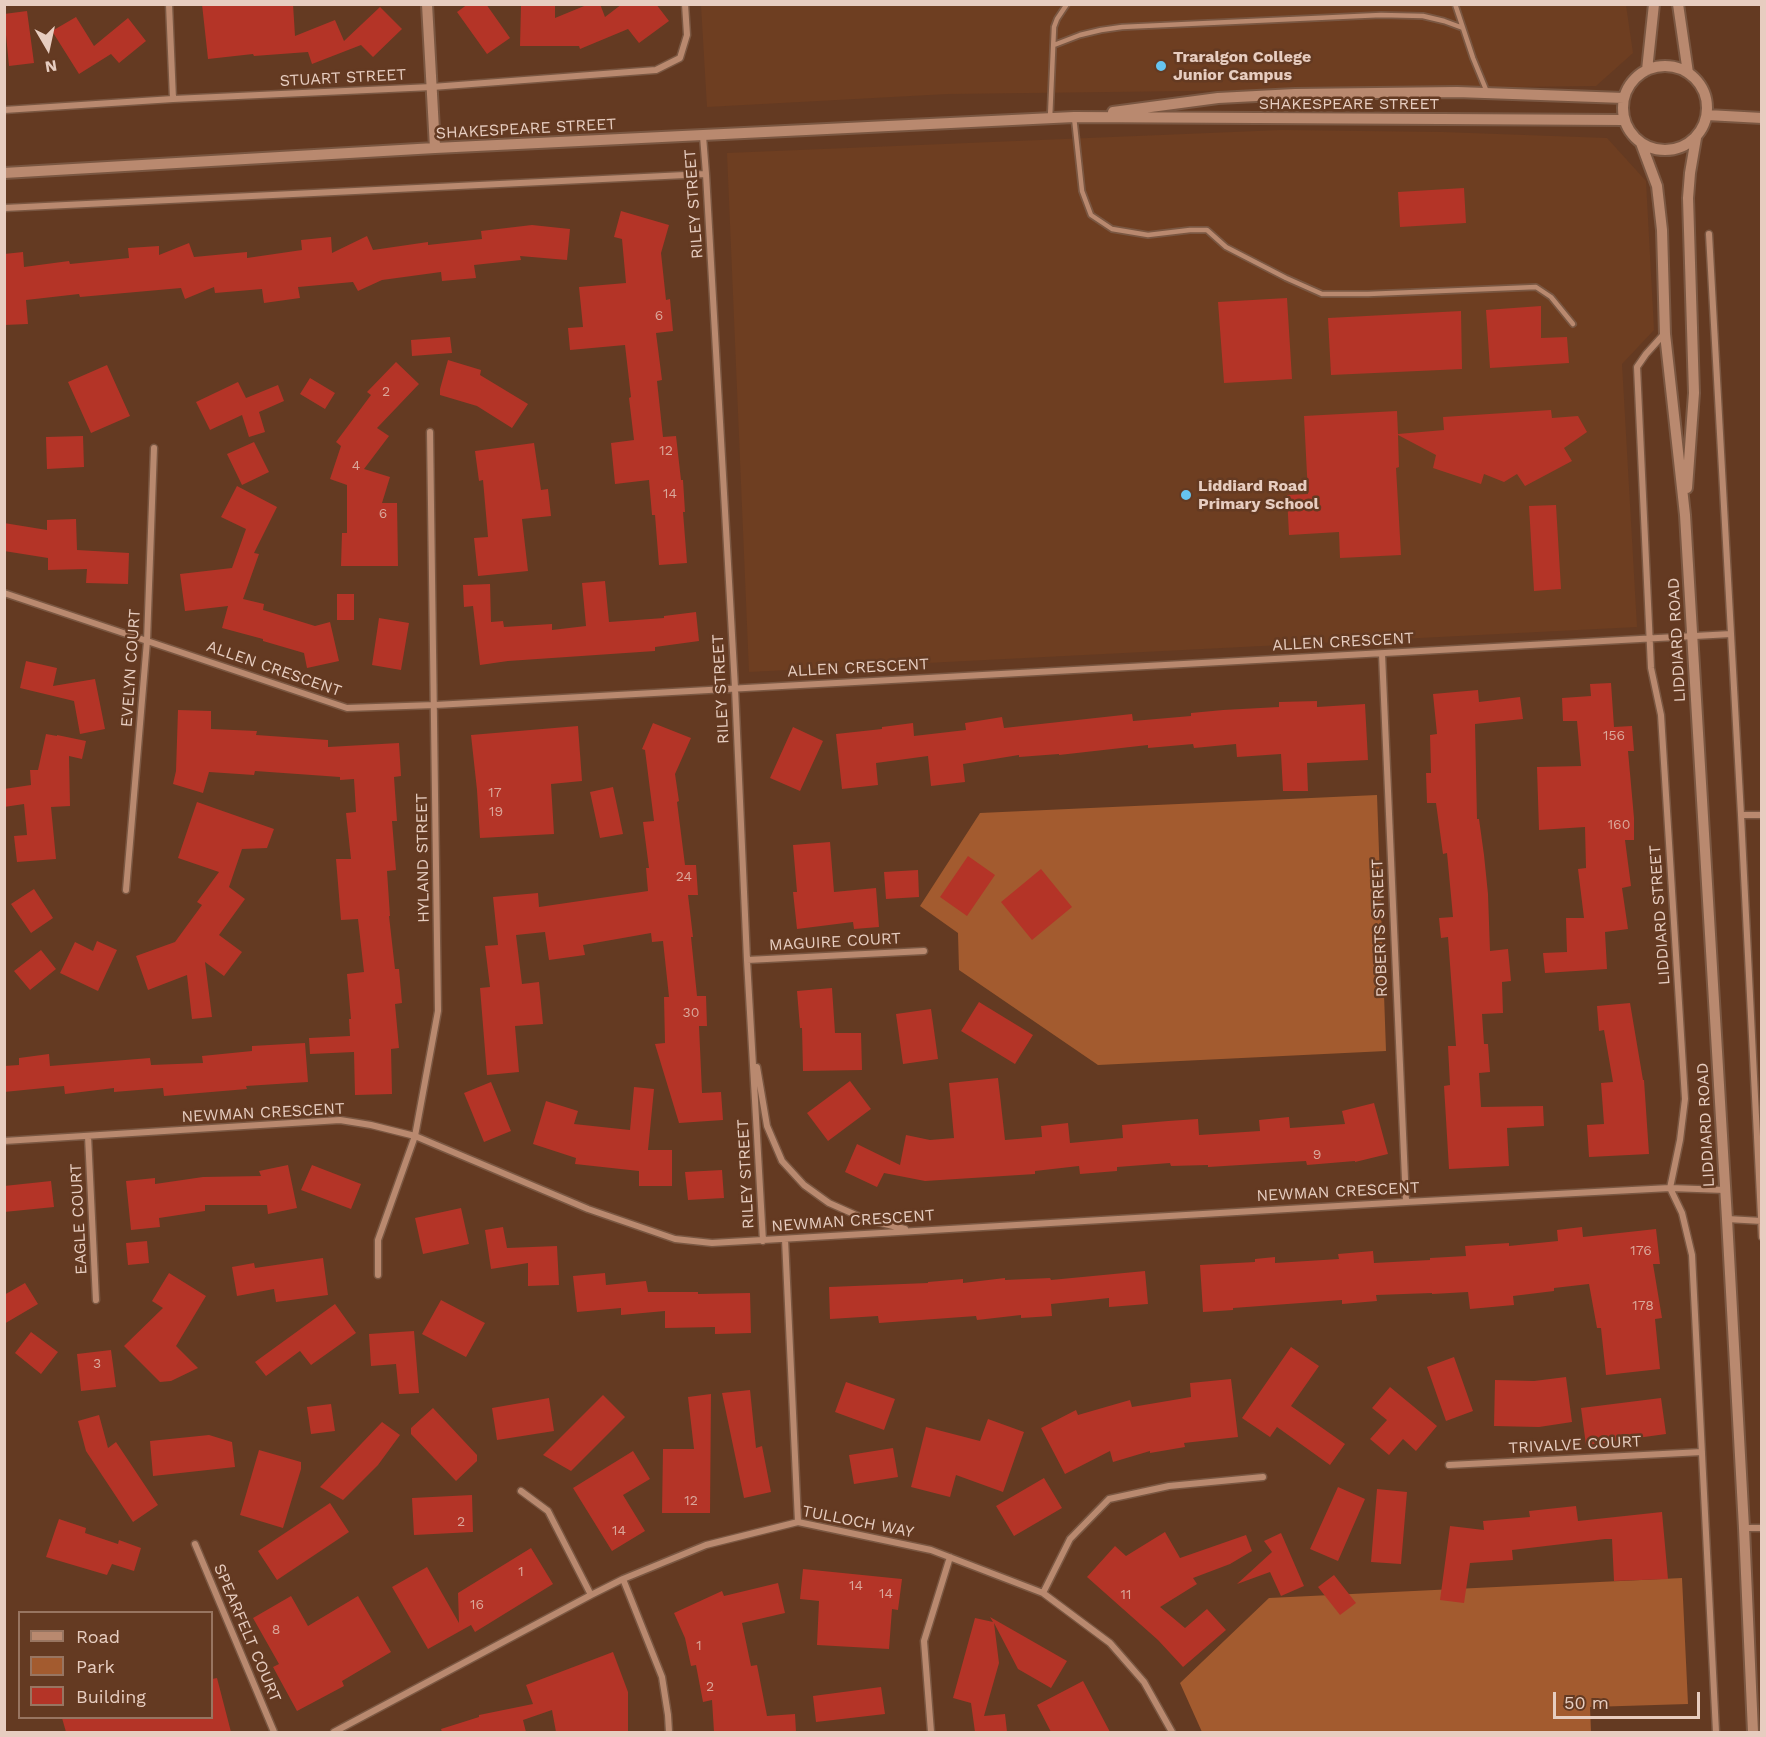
<!DOCTYPE html>
<html>
<head>
<meta charset="utf-8">
<style>
  body { margin:0 }
  #map { position:relative; width:1766px; height:1737px; overflow:hidden; background:#643a22; font-family:"Work Sans",sans-serif }
  canvas { display:block }
  .frame { position:absolute; inset:0; border:6px solid #e7cdc0; pointer-events:none }
  .legend { position:absolute; left:18px; top:1611px; width:195px; height:108px; box-sizing:border-box; background:#643a22; border:2px solid #987561; margin:0; padding:8px 10px; list-style:none; font-size:18px; color:#e7cdc0 }
  .legend li { display:flex; align-items:center; gap:12px; height:30px }
  .legend b { width:30px; border:2px solid #987561 }
  .north { position:absolute; left:18px; top:18px; width:60px; height:60px; -webkit-text-stroke:4px #643a22; paint-order:stroke; rotate:171deg; font-size:16px; font-weight:700; line-height:24px; text-align:center; color:#e7cdc0 }
  .north::after { content:''; display:block; margin:auto; width:21px; height:27px; background:#e7cdc0; clip-path:polygon(50% 0,100% 100%,50% 72%,0 100%) }
  .scale { position:absolute; left:1553px; top:1692px; width:147px; height:27px; box-sizing:border-box; border:3px solid #e7cdc0; border-top:0; padding-left:8px; font-size:18px; line-height:21px; white-space:nowrap; color:#e7cdc0; -webkit-text-stroke:4px #643a22; paint-order:stroke }
</style>
</head>
<body>
<div id="map">
<canvas width="1766" height="1737"></canvas>
<div class="frame"></div>
<ul class="legend">
<li><b style="height:8px;background:#b9896f"></b>Road</li>
<li><b style="height:16px;background:#a35b2f"></b>Park</li>
<li><b style="height:16px;background:#b43427"></b>Building</li>
</ul>
<div class="north">N</div>
<div class="scale">50 m</div>
</div>
<script>
const context = document.querySelector('canvas').getContext('2d');
context.lineJoin = 'round';
function paint(path, color) { context.fillStyle = color; context.fill(path, 'evenodd'); }
const shape = rows => new Path2D(rows.map(r => 'M' + r).join(''));
function strokePath(path, color, width, dash) { context.strokeStyle = color; context.lineWidth = width; context.lineCap = dash ? 'butt' : 'round'; context.setLineDash(dash || []); context.stroke(path); }
function write(font, color, halo, rows, align = 'center') {
  context.font = font + ' "Work Sans",sans-serif'; context.lineWidth = 5; context.setLineDash([]); context.textBaseline = 'middle'; context.strokeStyle = halo; context.fillStyle = color; for (const [text, x, y, turn = 0] of rows) {
    context.save(); context.translate(x, y); context.rotate((+turn || 0) * Math.PI / 180); context.textAlign = isNaN(turn) ? turn : align; if (halo) context.strokeText(text, 0, 0); context.fillText(text, 0, 0); context.restore();
  }
}
const built = shape([
  [701,5,1626,5,1633,53,1596,86,948,94,707,107],
  [1281,130,1443,132,1607,138,1646,181,1654,330,1622,364,1637,627,749,672,727,153]
]);
const green = shape([
  [1377,795,1386,1051,1098,1065,959,970,958,933,920,906,980,813],
  [1682,1578,1688,1704,1590,1707,1591,1732,1202,1732,1180,1683,1269,1598]
]);
const building = shape([
  [202,4,293,4,295,36,335,20,344,41,380,7,402,29,373,57,361,45,312,64,308,52,254,56,253,54,208,59],
  [468,4,486,4,510,38,487,54,457,12],
  [589,4,600,4,605,17,622,4,656,4,669,21,639,43,628,29,580,49,579,46,520,46,521,6,555,6,555,18],
  [27,11,34,63,9,66,4,14],
  [76,17,94,46,128,18,146,41,119,63,111,54,79,74,52,31],
  [1464,188,1466,223,1400,227,1398,192],
  [621,211,669,225,661,253,666,300,670,299,673,331,656,333,662,380,657,381,663,437,676,436,681,480,683,480,685,512,683,512,687,563,659,565,655,515,652,515,649,480,615,484,611,443,634,440,629,398,631,397,625,345,570,350,568,328,583,327,579,287,626,283,622,239,614,237],
  [532,225,570,229,567,260,520,256,521,260,474,265,476,278,442,281,441,272,382,280,358,291,353,282,298,287,300,298,264,303,262,289,215,293,214,287,185,299,181,288,80,297,79,294,26,300,28,324,4,325,4,254,23,252,24,267,69,261,70,264,129,258,128,248,159,246,159,255,189,243,194,257,247,252,247,258,302,250,301,240,331,237,332,253,367,236,373,250,428,242,428,245,482,239,481,231],
  [1287,298,1292,379,1224,383,1218,302],
  [1541,306,1541,338,1567,337,1569,363,1490,368,1486,310],
  [1461,311,1462,369,1331,375,1328,318],
  [450,337,452,353,412,356,411,340],
  [448,360,481,370,480,375,528,404,512,428,477,406,440,395,440,389],
  [396,362,419,384,377,428,389,436,364,469,390,477,382,503,397,503,398,566,341,566,342,533,347,533,347,485,330,479,341,446,336,442,371,395,367,392],
  [107,365,130,416,91,433,68,382],
  [310,378,335,393,325,409,300,394],
  [238,382,246,398,278,385,284,401,259,412,265,432,249,437,242,415,210,430,196,402],
  [1551,410,1552,418,1578,416,1587,432,1564,448,1572,461,1525,486,1517,474,1504,482,1484,474,1481,484,1433,468,1436,455,1398,435,1399,467,1396,468,1401,555,1340,558,1339,532,1289,535,1287,495,1308,494,1304,416,1397,411,1398,434,1444,430,1443,417],
  [83,436,84,467,47,469,46,437],
  [254,442,269,472,242,485,227,454],
  [534,443,541,490,548,489,551,516,522,519,528,571,478,576,474,538,488,537,483,480,479,481,475,451],
  [237,486,277,507,254,553,259,554,243,599,264,604,263,610,315,626,330,622,339,661,307,668,304,653,263,641,263,639,222,628,228,606,185,611,180,574,232,568,246,529,221,517],
  [1556,505,1561,589,1534,591,1529,506],
  [76,519,77,550,129,553,128,584,86,583,87,569,48,570,48,558,4,551,4,523,47,530,47,520],
  [605,581,609,622,664,618,664,616,696,612,699,641,655,647,655,651,508,661,480,665,473,606,464,607,463,585,490,584,491,622,503,621,504,627,552,624,552,630,586,626,582,583],
  [337,594,354,594,354,620,337,620],
  [379,618,409,623,401,670,372,665],
  [26,661,57,668,53,686,95,679,105,729,80,734,74,701,20,688],
  [1611,683,1614,727,1632,726,1634,751,1628,751,1634,818,1634,840,1625,840,1631,886,1622,888,1628,929,1605,932,1607,969,1545,973,1543,953,1567,952,1566,918,1584,918,1578,869,1586,868,1585,827,1539,830,1537,767,1581,766,1577,721,1563,721,1562,698,1591,696,1590,684],
  [1478,690,1479,702,1520,697,1523,719,1475,724,1477,819,1479,819,1484,855,1488,894,1490,951,1508,949,1511,981,1502,982,1503,1013,1482,1014,1484,1044,1488,1044,1490,1072,1479,1073,1481,1107,1543,1106,1544,1126,1507,1128,1509,1166,1449,1169,1444,1086,1450,1085,1448,1046,1456,1046,1448,937,1441,938,1439,918,1453,917,1447,853,1443,854,1436,803,1427,803,1426,773,1431,773,1430,735,1437,734,1433,694],
  [1317,701,1317,707,1365,704,1368,760,1307,763,1308,791,1283,791,1281,754,1237,757,1236,744,1194,748,1193,744,1148,748,1148,745,1059,755,1059,754,1019,757,1019,755,963,764,965,782,931,786,928,756,876,763,878,785,842,789,836,734,882,729,882,727,913,723,914,736,966,730,965,723,1002,717,1004,728,1132,714,1133,721,1191,716,1191,713,1223,710,1279,707,1279,702],
  [178,710,211,711,211,729,257,731,256,735,328,740,328,747,399,743,401,776,394,777,397,821,392,821,396,870,387,871,390,916,389,916,395,969,399,969,402,1003,395,1004,399,1048,391,1049,392,1094,355,1095,354,1052,310,1054,309,1038,350,1036,349,1019,351,1019,347,974,364,972,358,919,341,920,336,859,351,859,346,813,356,812,354,779,340,780,340,777,255,771,254,775,209,772,203,793,173,784,176,771],
  [653,723,691,738,675,774,679,801,677,802,685,865,696,865,698,895,688,895,693,937,691,937,697,996,706,996,707,1026,699,1026,702,1093,721,1092,723,1120,679,1123,655,1044,665,1043,664,997,669,997,663,941,652,942,651,933,583,945,585,955,549,960,545,932,516,935,522,984,539,982,543,1024,515,1026,519,1072,487,1075,480,988,490,987,485,946,498,945,493,897,538,893,539,907,648,891,646,868,649,868,643,822,654,821,645,750,642,749],
  [578,726,582,781,551,784,554,834,480,838,477,790,471,735],
  [793,727,823,741,800,791,770,778],
  [46,734,57,736,57,735,86,741,82,759,69,756,70,806,51,807,56,859,17,862,14,836,27,835,24,804,4,807,4,789,31,785,30,770,38,770],
  [613,787,623,834,600,838,590,792],
  [197,802,274,829,267,848,242,849,229,887,245,899,219,935,242,952,224,976,205,962,212,1017,192,1019,187,975,148,990,136,956,175,942,202,905,197,902,219,872,178,858],
  [830,842,834,892,876,888,879,927,854,929,853,922,797,929,793,892,797,892,793,845],
  [968,856,995,875,967,916,940,897],
  [1041,869,1072,907,1032,940,1001,902],
  [918,870,919,897,886,899,884,872],
  [34,889,53,918,31,933,11,904],
  [97,941,117,950,98,991,60,973,75,942,93,951],
  [41,950,56,969,30,990,14,971],
  [832,988,835,1033,861,1033,862,1070,803,1071,802,1028,800,1028,797,991],
  [979,1002,1033,1035,1015,1064,961,1031],
  [1630,1003,1643,1080,1644,1080,1649,1154,1589,1157,1587,1125,1604,1124,1601,1083,1613,1082,1604,1030,1599,1031,1597,1006],
  [931,1009,938,1059,903,1064,896,1014],
  [305,1043,308,1082,246,1086,247,1089,164,1096,163,1088,114,1092,114,1088,65,1094,64,1086,4,1092,4,1066,19,1065,19,1058,49,1054,50,1066,150,1058,151,1065,203,1063,202,1056,252,1051,252,1046],
  [998,1078,1005,1140,1042,1137,1041,1126,1068,1123,1070,1143,1123,1138,1122,1125,1168,1121,1198,1119,1199,1135,1260,1131,1259,1120,1289,1117,1290,1128,1345,1124,1342,1111,1374,1103,1388,1154,1355,1162,1355,1161,1307,1165,1306,1161,1208,1167,1208,1165,1171,1166,1170,1163,1117,1167,1117,1171,1080,1174,1079,1166,1035,1171,1035,1174,925,1181,884,1173,877,1187,845,1172,857,1144,900,1165,906,1135,930,1140,954,1138,949,1083],
  [850,1081,871,1109,828,1141,807,1113],
  [491,1082,511,1131,484,1142,464,1093],
  [634,1087,654,1089,648,1150,672,1150,672,1186,639,1186,639,1171,575,1164,576,1158,533,1144,546,1101,578,1111,574,1124,630,1130],
  [288,1165,297,1208,268,1214,267,1205,205,1205,205,1211,159,1218,160,1227,131,1230,126,1181,155,1178,155,1184,203,1177,261,1176,259,1171],
  [312,1165,361,1184,351,1209,301,1190],
  [722,1170,724,1198,688,1200,685,1172],
  [51,1181,54,1207,4,1212,4,1186],
  [461,1208,469,1244,423,1254,415,1218],
  [503,1227,507,1248,557,1246,559,1285,528,1286,528,1263,491,1269,485,1230],
  [1582,1227,1583,1237,1656,1229,1660,1264,1653,1264,1662,1318,1655,1319,1660,1369,1606,1375,1601,1328,1597,1328,1589,1284,1554,1288,1554,1291,1513,1296,1514,1305,1470,1309,1468,1292,1432,1294,1432,1293,1376,1295,1377,1301,1342,1304,1342,1300,1233,1308,1233,1310,1203,1312,1200,1265,1255,1262,1255,1259,1275,1257,1275,1263,1339,1259,1338,1254,1373,1251,1374,1263,1430,1260,1430,1258,1466,1256,1465,1246,1509,1243,1509,1246,1558,1241,1557,1230],
  [147,1241,149,1263,128,1265,126,1243],
  [323,1258,328,1295,276,1302,274,1289,237,1296,232,1267,254,1263,255,1268],
  [1145,1271,1148,1304,1109,1307,1109,1298,1051,1304,1052,1316,1021,1318,1021,1315,977,1320,976,1316,879,1323,878,1316,830,1319,829,1287,928,1283,928,1282,963,1279,963,1283,1005,1278,1005,1280,1050,1278,1051,1280],
  [169,1273,206,1296,176,1346,198,1368,171,1381,160,1382,124,1346,163,1308,152,1301],
  [605,1273,606,1285,646,1281,648,1292,698,1292,698,1294,750,1293,751,1333,715,1334,715,1327,665,1328,665,1311,621,1315,621,1308,577,1312,573,1276],
  [25,1283,38,1304,4,1324,4,1295],
  [441,1300,485,1323,466,1357,422,1334],
  [335,1304,356,1333,311,1365,300,1351,266,1376,255,1362],
  [414,1331,419,1393,399,1394,396,1364,371,1366,369,1334],
  [31,1332,58,1352,41,1374,15,1353],
  [1291,1347,1319,1366,1291,1406,1345,1444,1330,1465,1277,1427,1270,1437,1242,1418],
  [111,1350,116,1387,81,1391,77,1354],
  [1454,1357,1473,1411,1446,1421,1427,1367],
  [1566,1377,1572,1422,1539,1427,1494,1426,1495,1380,1534,1381],
  [1231,1379,1238,1437,1184,1443,1185,1447,1150,1453,1150,1451,1113,1462,1110,1451,1065,1474,1041,1428,1076,1410,1078,1415,1130,1400,1132,1407,1191,1397,1190,1383],
  [846,1382,895,1399,884,1430,835,1412],
  [1390,1387,1437,1426,1416,1451,1403,1439,1389,1455,1370,1439,1387,1420,1372,1408],
  [750,1390,756,1448,762,1446,771,1492,744,1498,722,1393],
  [711,1394,710,1513,662,1513,663,1449,694,1449,688,1397],
  [603,1395,625,1417,571,1471,543,1455],
  [549,1398,554,1431,497,1440,492,1408],
  [1661,1398,1666,1434,1586,1445,1581,1408],
  [331,1404,335,1431,311,1434,307,1407],
  [433,1408,477,1455,477,1461,456,1481,411,1434,411,1428],
  [99,1415,108,1448,116,1442,158,1505,133,1522,86,1451,78,1421],
  [988,1419,1024,1432,1003,1492,956,1475,950,1497,911,1487,926,1427,980,1441],
  [382,1422,400,1435,378,1465,343,1500,320,1487],
  [209,1435,232,1442,235,1467,153,1476,150,1441],
  [893,1448,898,1477,854,1484,849,1455],
  [259,1450,301,1462,301,1469,283,1528,240,1515],
  [633,1451,650,1479,623,1495,645,1531,612,1551,573,1488],
  [1044,1478,1062,1508,1014,1536,996,1506],
  [1338,1487,1365,1499,1338,1561,1310,1549],
  [1377,1489,1407,1492,1401,1564,1371,1562],
  [472,1495,473,1532,414,1535,412,1498],
  [330,1503,349,1532,277,1580,258,1551],
  [1576,1506,1578,1521,1662,1512,1668,1579,1614,1581,1612,1539,1605,1539,1512,1550,1513,1560,1470,1563,1464,1603,1440,1600,1450,1526,1484,1530,1483,1521,1530,1517,1529,1511],
  [59,1519,86,1528,85,1533,118,1544,119,1540,141,1548,134,1571,112,1564,107,1575,46,1557],
  [1165,1532,1180,1558,1246,1535,1252,1551,1230,1564,1193,1578,1197,1584,1160,1607,1185,1628,1207,1609,1226,1630,1183,1667,1158,1640,1087,1577,1115,1546,1126,1556],
  [1281,1533,1304,1586,1281,1596,1270,1572,1237,1584,1272,1552,1264,1541],
  [531,1548,553,1584,475,1632,471,1625,428,1649,392,1587,427,1567,459,1623,458,1593],
  [803,1569,902,1579,898,1610,892,1609,889,1649,817,1645,819,1601,800,1599],
  [1334,1575,1356,1603,1340,1615,1318,1587],
  [778,1583,785,1613,742,1623,751,1666,757,1665,767,1716,795,1714,796,1732,714,1732,712,1700,703,1702,696,1665,691,1666,685,1638,674,1613,722,1591,724,1596],
  [291,1596,308,1626,358,1596,391,1652,342,1681,344,1686,297,1711,273,1667,279,1664,253,1618],
  [990,1617,1067,1661,1051,1688,1018,1669,994,1623,999,1663,984,1716,1005,1714,1007,1732,975,1732,971,1703,953,1698,975,1618,993,1622],
  [613,1652,628,1692,628,1732,556,1732,552,1710,523,1720,526,1732,442,1732,441,1729,479,1717,479,1715,533,1704,526,1685],
  [217,1678,231,1732,66,1732,62,1718,212,1718,212,1679],
  [1083,1681,1110,1732,1051,1732,1037,1705],
  [881,1687,885,1714,816,1722,813,1696]
]);
const service = shape([
  [1455,4,1473,58,1487,92],
  [1054,45,1080,35,1101,30,1122,27,1381,15,1423,16,1444,21,1463,28],
  [1074,117,1082,191,1091,215,1112,229,1148,235,1190,230,1207,230,1226,247,1286,278,1322,294,1368,294,1536,287,1551,297,1573,324],
  [1050,118,1054,27,1057,19,1067,4]
]);
const minor = shape([
  [169,4,173,99],
  [4,110,173,99,432,87,656,70,680,58,687,35,685,4],
  [703,136,706,174,735,688,747,960,763,1241],
  [4,208,706,174],
  [1709,234,1741,815,1762,1237],
  [1664,334,1646,354,1637,367,1651,668,1661,715,1685,1099,1680,1140,1670,1188,1682,1213,1692,1255,1716,1732],
  [4,593,347,708,435,705,1731,634],
  [1382,654,1406,1202],
  [1741,815,1762,815],
  [126,890,147,641,154,448],
  [747,960,924,951],
  [757,1067,767,1126,782,1161,804,1185,829,1203,865,1219,905,1229],
  [88,1136,96,1300],
  [4,1141,340,1120,371,1125,415,1136,588,1209,675,1239,712,1243,1406,1202,1670,1188,1725,1190],
  [1727,1219,1762,1221],
  [785,1239,798,1522],
  [378,1275,378,1240,415,1136,438,1011,430,432],
  [1449,1465,1702,1452],
  [521,1491,548,1511,591,1595],
  [1744,1528,1762,1528],
  [195,1544,274,1732],
  [623,1579,662,1677,668,1715,669,1732],
  [1043,1593,1070,1539,1109,1499,1169,1486,1263,1477],
  [334,1732,591,1595,623,1579,706,1545,798,1522,931,1550,1043,1593,1110,1643,1144,1682,1172,1732],
  [931,1732,924,1641,950,1557]
]);
const tertiary = shape([
  [427,4,435,148],
  [1678,4,1688,73],
  '1623 108a42 42 0 1 1 84 0a42 42 0 1 1-84 0Z',
  [1647,70,1654,4],
  [1113,112,1218,98,1295,94,1457,92,1624,98],
  [1707,115,1762,118],
  [1641,143,1657,186,1662,230,1665,334,1685,515,1727,1219,1744,1528,1753,1732],
  [4,173,435,148,1074,117,1624,120],
  [1687,488,1694,393,1688,198,1690,173,1696,138]
]);
const markers = [
  [1161,66,6,"#66c4ef"],
  [1186,495,6,"#66c4ef"]
];
const numberNames = [
  ["6",659,316],
  ["2",386,392],
  ["12",666,451],
  ["4",356,466],
  ["14",670,494],
  ["6",383,514],
  ["156",1614,736],
  ["17",495,793],
  ["19",496,812],
  ["160",1619,825],
  ["24",684,877],
  ["30",691,1013],
  ["9",1317,1155],
  ["176",1641,1251],
  ["178",1643,1306],
  ["3",97,1364],
  ["12",691,1501],
  ["2",461,1522],
  ["14",619,1531],
  ["1",521,1572],
  ["14",856,1586],
  ["14",886,1594],
  ["11",1126,1595],
  ["16",477,1605],
  ["8",276,1630],
  ["1",699,1646],
  ["2",710,1687]
];
const poiNames = [
  ["Traralgon College",1173,57],
  ["Junior Campus",1173,75],
  ["Liddiard Road",1198,486],
  ["Primary School",1198,504]
];
const streetNames = [
  ["STUART STREET",343,78,-3],
  ["SHAKESPEARE STREET",1349,104],
  ["SHAKESPEARE STREET",526,129,-3],
  ["RILEY STREET",694,204,-94],
  ["LIDDIARD ROAD",1677,640,-93],
  ["ALLEN CRESCENT",1343,642,-3],
  ["EVELYN COURT",131,668,-86],
  ["ALLEN CRESCENT",858,668,-3],
  ["ALLEN CRESCENT",274,669,19],
  ["RILEY STREET",721,689,-93],
  ["HYLAND STREET",423,858,-91],
  ["LIDDIARD STREET",1660,915,-94],
  ["ROBERTS STREET",1380,928,-92],
  ["MAGUIRE COURT",835,942,-3],
  ["NEWMAN CRESCENT",263,1113,-3],
  ["LIDDIARD ROAD",1706,1125,-93],
  ["RILEY STREET",746,1174,-93],
  ["NEWMAN CRESCENT",1338,1192,-3],
  ["EAGLE COURT",79,1219,-93],
  ["NEWMAN CRESCENT",853,1221,-4],
  ["TRIVALVE COURT",1575,1445,-3],
  ["TULLOCH WAY",858,1522,11],
  ["SPEARFELT COURT",247,1633,67]
];
paint(built, '#6e3e21');
paint(green, '#a35b2f');
paint(building, '#b43427');
strokePath(service, '#7a5742', 8);
strokePath(minor, '#7a5742', 9);
strokePath(tertiary, '#7a5742', 14);
strokePath(service, '#b9896f', 4.5);
strokePath(minor, '#b9896f', 6);
strokePath(tertiary, '#b9896f', 10);
for (const [x, y, r, color] of markers) { const dot = new Path2D(); dot.arc(x, y, r, 0, 2 * Math.PI); context.fillStyle = color; context.fill(dot); strokePath(dot, '#643a22', 2); }
write('14px', '#daa79a', null, numberNames);
write('bold 16px', '#e7cdc0', '#643a22', poiNames, 'left');
write('16px', '#e7cdc0', '#643a22', streetNames);
</script>
</body>
</html>
